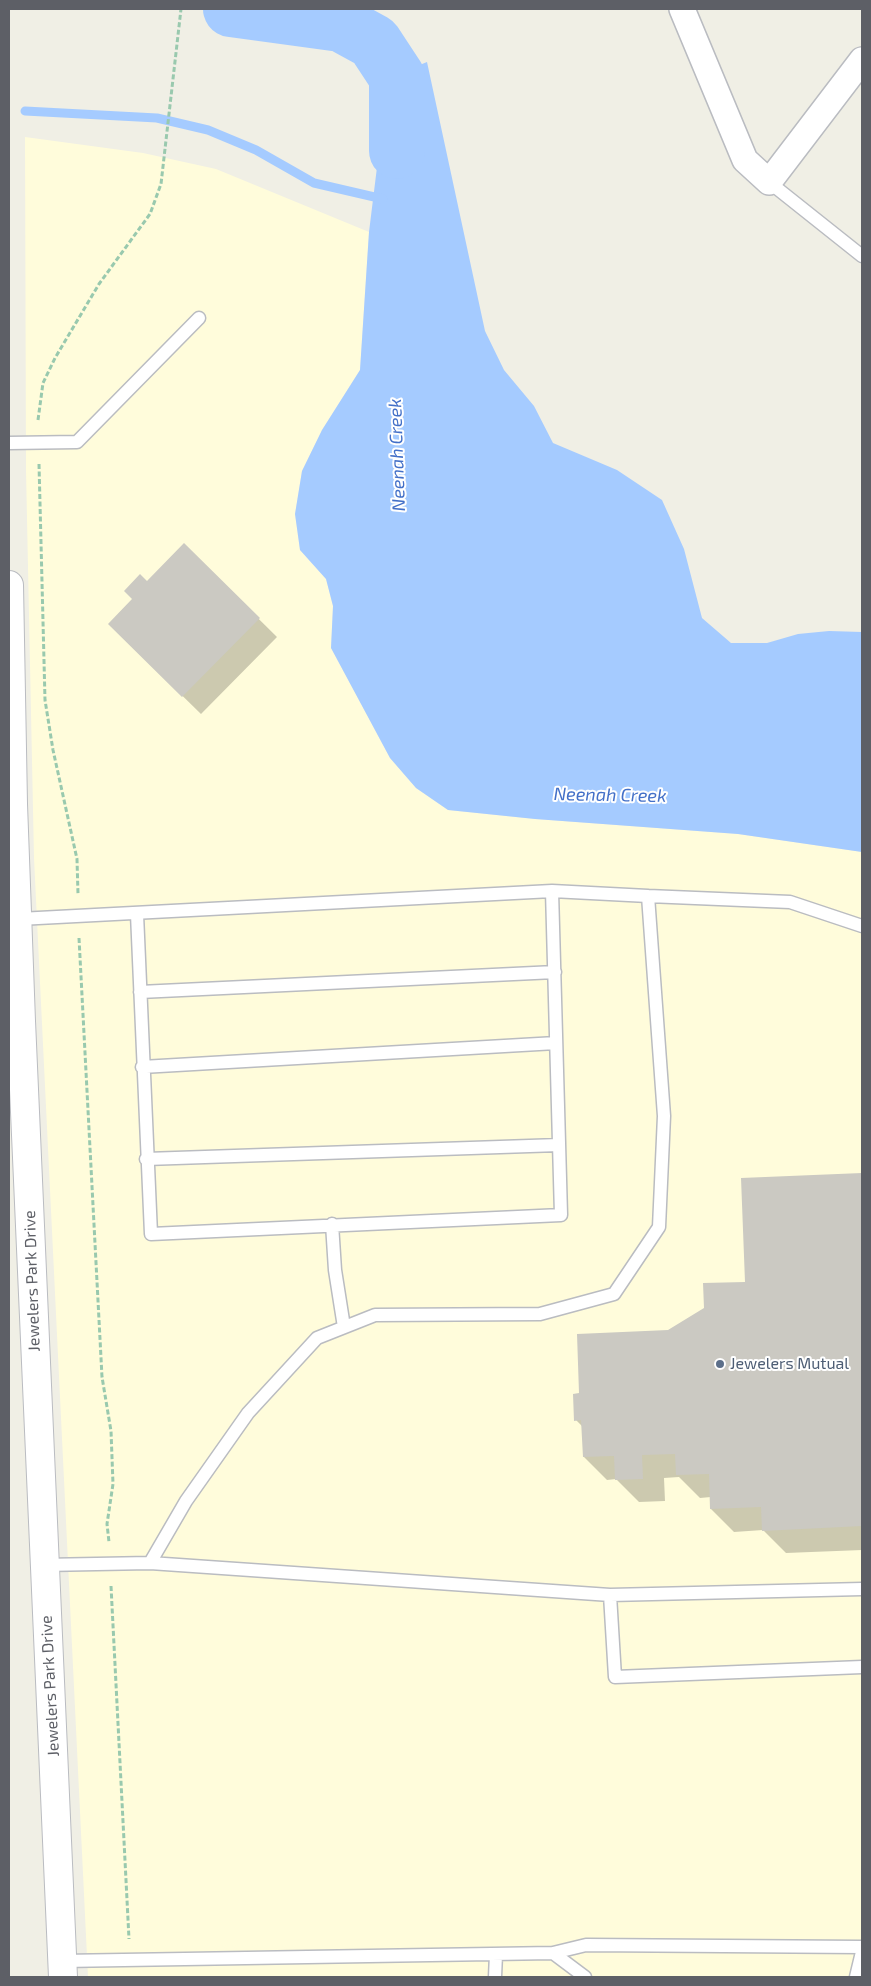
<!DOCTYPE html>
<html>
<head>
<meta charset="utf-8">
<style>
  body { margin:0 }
  #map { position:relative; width:871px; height:1986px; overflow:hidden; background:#f0efe5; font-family:"Exo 2",sans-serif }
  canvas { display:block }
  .frame { position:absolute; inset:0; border:10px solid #5d5f66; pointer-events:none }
</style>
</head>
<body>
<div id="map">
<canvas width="871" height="1986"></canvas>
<div class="frame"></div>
</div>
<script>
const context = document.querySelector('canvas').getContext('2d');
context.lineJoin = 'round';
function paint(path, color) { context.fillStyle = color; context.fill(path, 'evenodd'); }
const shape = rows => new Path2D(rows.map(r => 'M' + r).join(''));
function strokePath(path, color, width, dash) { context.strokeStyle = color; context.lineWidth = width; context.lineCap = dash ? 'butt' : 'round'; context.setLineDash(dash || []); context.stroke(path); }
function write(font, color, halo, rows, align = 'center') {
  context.font = font + ' "Exo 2",sans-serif'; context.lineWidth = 4; context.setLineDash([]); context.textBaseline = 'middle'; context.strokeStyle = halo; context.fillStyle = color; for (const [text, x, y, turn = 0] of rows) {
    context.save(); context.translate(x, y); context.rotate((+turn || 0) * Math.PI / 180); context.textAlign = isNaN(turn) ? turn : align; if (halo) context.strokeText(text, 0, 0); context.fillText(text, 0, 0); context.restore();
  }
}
const commercial = shape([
  [25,137,143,153,216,169,369,232,360,370,322,430,302,471,295,514,300,550,326,579,333,606,331,648,390,758,416,788,448,810,535,819,738,834,862,852,862,1977,88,1977,34,858,26,470]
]);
const water = shape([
  [427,62,485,331,504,370,534,406,553,443,617,470,662,500,684,549,702,618,731,643,767,643,798,634,829,631,862,632,862,852,738,834,535,819,448,810,416,788,390,758,331,648,333,606,326,579,300,550,295,514,302,471,322,430,360,370,369,232,388,78]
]);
const shadow = shape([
  [184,545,277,637,201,714,109,624],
  [862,1174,862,1550,786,1553,763,1530,734,1532,711,1509,711,1497,700,1498,679,1477,664,1478,665,1501,639,1502,616,1479,607,1480,584,1457,583,1427,576,1420,581,1395,669,1331,746,1283,742,1179]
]);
const stream = shape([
  [25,111,157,118,208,130,256,150,314,183,383,199]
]);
const river = shape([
  [231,9,341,24,374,42,397,77,397,151]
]);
const building = shape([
  [184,543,260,618,182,697,108,624,132,599,124,591,140,574,147,581],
  [862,1173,862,1526,762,1531,761,1507,710,1509,709,1474,676,1475,675,1454,642,1455,643,1479,615,1480,614,1456,583,1457,581,1420,574,1421,573,1394,579,1393,577,1334,668,1330,704,1308,703,1283,745,1282,741,1178]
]);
const path = shape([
  [38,420,43,383,55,358,99,284,150,214,161,184,181,9],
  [39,464,45,700,53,750,77,859,78,894],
  [79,938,102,1377,111,1431,113,1484,107,1524,109,1542],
  [111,1586,129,1939]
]);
const service = shape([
  [769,182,862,256],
  [9,443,77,442,199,318],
  [648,896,790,902,862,926],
  [137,914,151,1234,561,1215,552,891],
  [19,919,552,891,648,896,664,1116,659,1227,614,1294,540,1314,375,1315,317,1338,248,1413,186,1501,150,1563],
  [140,992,555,972],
  [142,1067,556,1043],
  [146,1159,559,1145],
  [332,1224,335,1270,344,1327],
  [43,1565,150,1563,610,1595,862,1589],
  [610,1595,615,1677,862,1667],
  [553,1953,585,1977],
  [62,1961,553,1953,586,1945,862,1947],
  [495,1977,496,1954],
  [856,1977,862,1952]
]);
const minor = shape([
  [682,9,745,160,769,182,862,60]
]);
const tertiary = shape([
  [9,585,13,804,21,1021,63,1977]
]);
const markers = [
  [720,1364,5,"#5c6f8a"]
];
const streetNames = [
  ["Jewelers Park Drive",32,1281,-92],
  ["Jewelers Park Drive",50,1686,-93]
];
const serviceNames = [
  ["Jewelers Mutual",730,1364]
];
const waterNames = [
  ["Neenah Creek",397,455,-92],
  ["Neenah Creek",610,795,1]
];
paint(commercial, '#fffcdb');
paint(water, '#a5cbff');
paint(shadow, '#0003');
strokePath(stream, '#a5cbff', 9);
strokePath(river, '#a5cbff', 56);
paint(building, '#cbc9c2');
strokePath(service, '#babcc1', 15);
strokePath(minor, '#babcc1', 28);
strokePath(tertiary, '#babcc1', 30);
strokePath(path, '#99c9ae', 3, [5, 2.5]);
strokePath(service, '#fff', 12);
strokePath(minor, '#fff', 25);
strokePath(tertiary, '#fff', 28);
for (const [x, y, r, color] of markers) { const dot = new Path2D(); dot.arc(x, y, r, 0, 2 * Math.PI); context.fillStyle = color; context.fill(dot); strokePath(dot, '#fff', 2); }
write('16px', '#5d5f66', '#fff', streetNames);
write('16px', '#4e5e75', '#fff', serviceNames, 'left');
write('italic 18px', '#4370c8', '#fff', waterNames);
</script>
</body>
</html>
